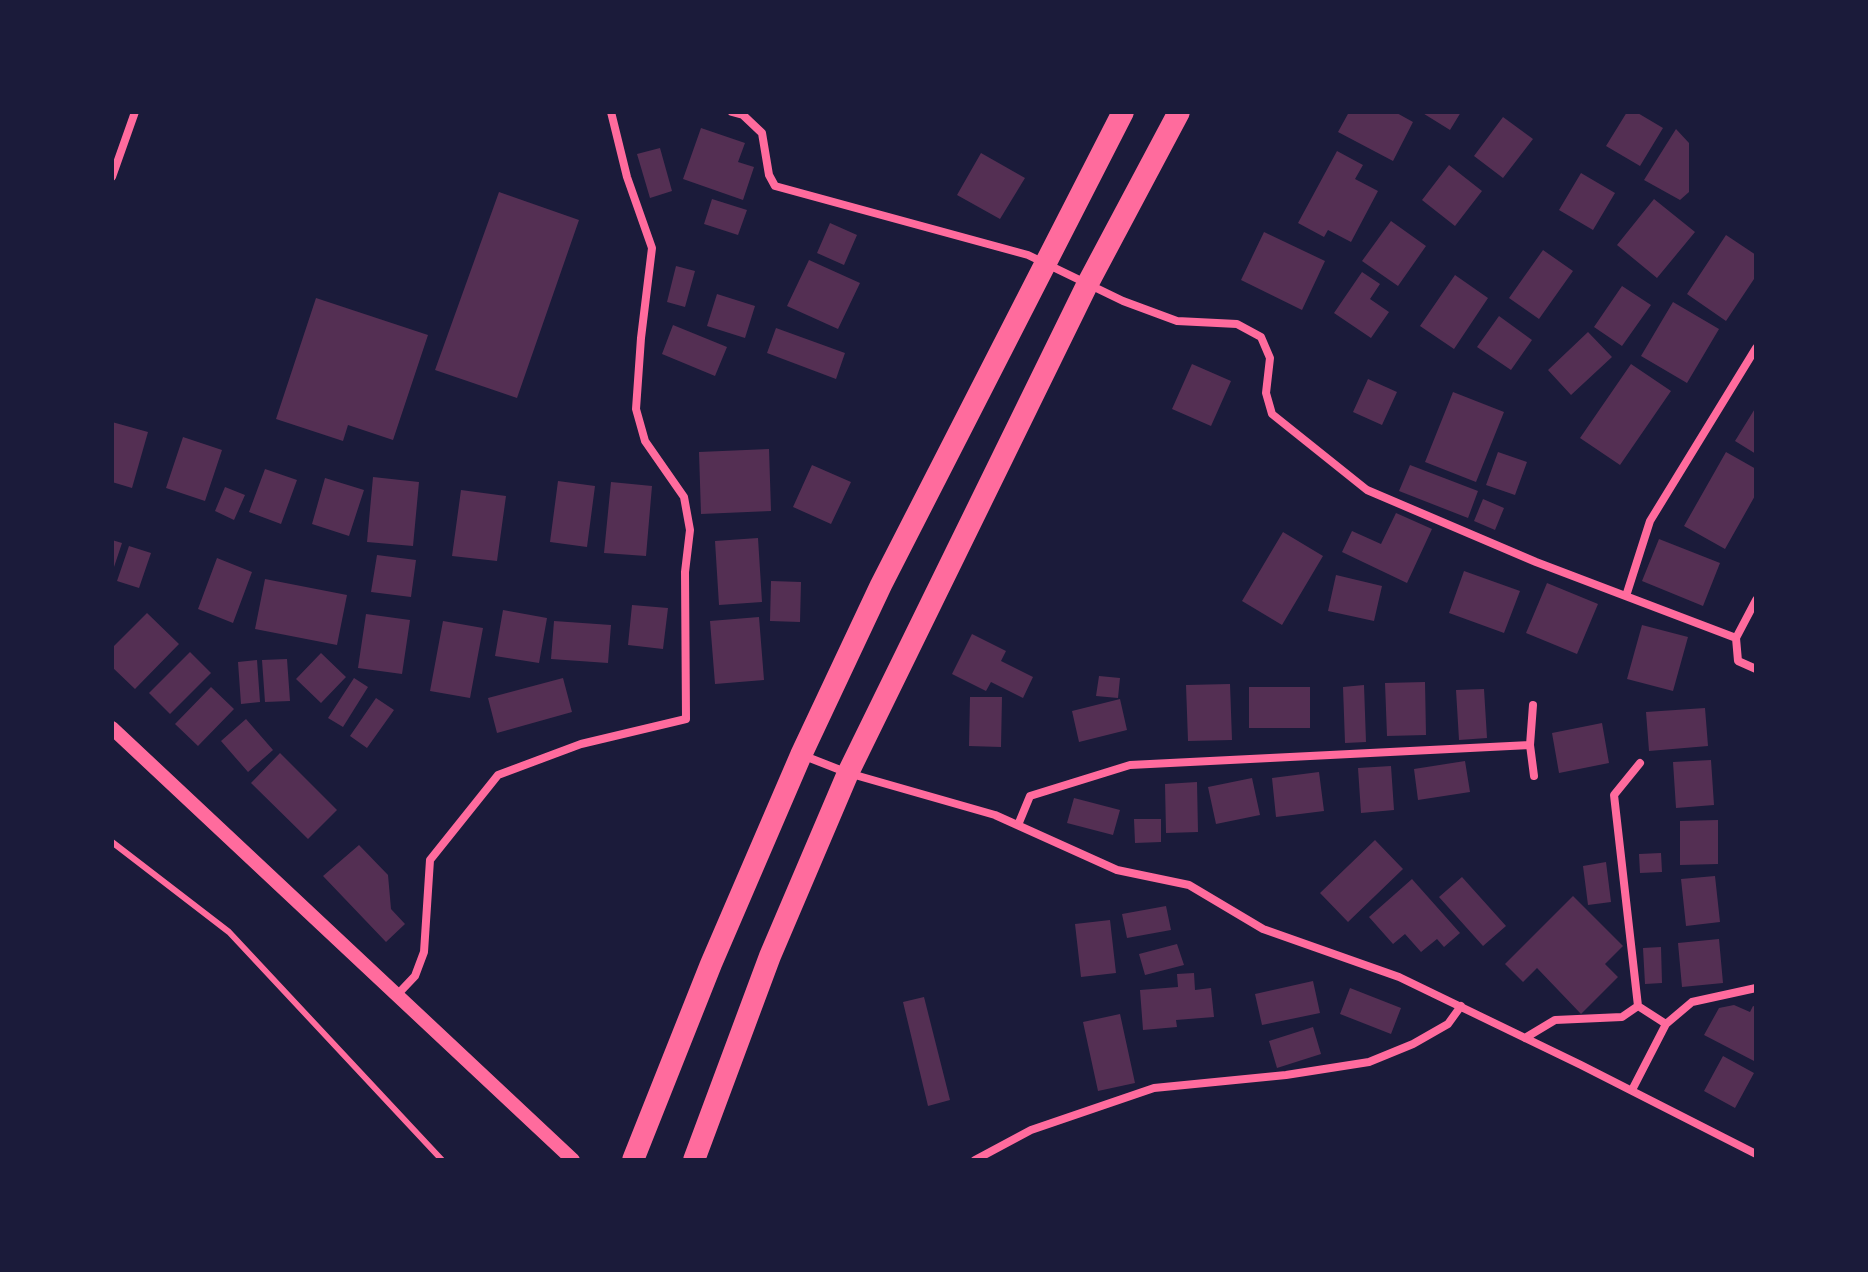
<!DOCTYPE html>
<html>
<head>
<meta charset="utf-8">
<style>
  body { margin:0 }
  #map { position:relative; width:1868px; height:1272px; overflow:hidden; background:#1b1b3a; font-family:"Open Sans",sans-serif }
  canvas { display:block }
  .frame { position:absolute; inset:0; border:114px solid #1b1b3a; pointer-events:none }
</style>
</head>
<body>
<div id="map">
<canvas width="1868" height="1272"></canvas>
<div class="frame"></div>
</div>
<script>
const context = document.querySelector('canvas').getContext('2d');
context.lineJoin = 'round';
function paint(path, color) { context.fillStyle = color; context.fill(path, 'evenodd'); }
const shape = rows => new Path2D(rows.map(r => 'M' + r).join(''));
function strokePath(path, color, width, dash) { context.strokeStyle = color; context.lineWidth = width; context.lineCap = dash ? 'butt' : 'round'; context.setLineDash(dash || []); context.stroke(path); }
const building = shape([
  [1349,112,1395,112,1413,122,1393,161,1338,132],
  [1421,112,1461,112,1450,130],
  [1627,112,1636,112,1663,128,1640,166,1606,146],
  [1503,117,1533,139,1503,178,1474,156],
  [701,128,745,143,738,162,754,167,743,200,683,179],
  [1676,129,1689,143,1689,192,1680,200,1644,180],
  [660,148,672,191,650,198,637,154],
  [1337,151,1363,165,1355,179,1378,191,1351,242,1328,230,1324,237,1298,223],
  [981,153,1025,178,1000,219,957,195],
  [1449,165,1482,191,1455,226,1422,200],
  [1581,173,1615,193,1593,230,1559,210],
  [499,192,579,220,517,398,435,370],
  [712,199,747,210,738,235,704,224],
  [1654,199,1695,232,1657,278,1617,245],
  [1391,221,1426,246,1398,286,1362,261],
  [830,223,857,235,844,265,817,253],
  [1264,232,1325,261,1302,310,1241,280],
  [1726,235,1756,255,1756,276,1726,321,1687,294],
  [1543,250,1573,271,1539,319,1509,298],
  [809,260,860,283,838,329,787,306],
  [676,266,695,271,685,307,667,302],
  [1362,272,1380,284,1370,299,1389,312,1371,338,1334,313],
  [1455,275,1488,298,1454,349,1420,326],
  [1622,286,1651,305,1622,346,1594,327],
  [717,294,755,306,745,338,707,326],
  [316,298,428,335,393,440,348,425,343,441,276,419],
  [1673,302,1719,329,1687,383,1641,356],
  [1499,316,1532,340,1511,370,1477,347],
  [673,325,727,347,715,376,662,354],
  [776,328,845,353,836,379,767,353],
  [1588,332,1612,357,1571,395,1548,370],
  [1192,364,1231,381,1211,426,1172,409],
  [1631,364,1671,391,1620,465,1580,438],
  [1368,379,1397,392,1382,425,1353,412],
  [1453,392,1504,412,1476,482,1425,462],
  [1756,407,1756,454,1735,441],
  [112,422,148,432,132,488,112,482],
  [183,437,222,450,205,501,166,488],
  [769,449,771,511,701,514,699,452],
  [1498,452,1527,462,1515,495,1486,485],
  [1726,452,1756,469,1756,494,1725,549,1684,526],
  [812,465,851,482,831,524,793,507],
  [1410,465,1478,491,1468,518,1399,491],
  [265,469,297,480,281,524,249,512],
  [373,477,419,482,413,546,367,542],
  [325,478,364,490,349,536,312,524],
  [558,481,595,486,587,547,550,542],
  [611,482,652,486,646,556,604,553],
  [225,487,245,495,234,520,215,511],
  [461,490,506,496,497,561,452,556],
  [1483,499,1504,508,1495,530,1474,521],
  [1396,513,1432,529,1407,583,1342,552,1352,531,1381,544],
  [1283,532,1323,556,1282,625,1242,601],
  [758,538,762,602,719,605,715,541],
  [1659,539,1720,563,1703,606,1642,581],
  [112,540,122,543,113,570,112,570],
  [129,546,151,553,139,588,117,581],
  [377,555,416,560,411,597,371,592],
  [217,558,252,572,233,623,198,609],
  [1464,571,1520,591,1504,633,1449,613],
  [1336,575,1382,586,1374,621,1328,611],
  [265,579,347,595,337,645,255,629],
  [771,581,801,582,800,622,770,621],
  [1547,583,1598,604,1577,654,1526,633],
  [632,605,668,608,663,649,628,645],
  [503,610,547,618,539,663,495,656],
  [147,613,179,644,135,689,112,667,112,648],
  [366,614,410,620,402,674,358,668],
  [759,617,764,680,715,684,710,621],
  [443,621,483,628,470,698,430,691],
  [554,621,611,625,608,663,551,659],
  [1642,625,1688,637,1673,691,1627,679],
  [972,634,1006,651,1001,661,1033,677,1023,698,991,682,986,691,952,674],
  [190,652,211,673,170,714,149,693],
  [321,653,346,677,321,703,296,679],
  [287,659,290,701,265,702,262,660],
  [257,660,260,702,241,704,238,662],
  [1099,676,1120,678,1118,698,1096,696],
  [354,678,368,687,343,727,328,718],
  [563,678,572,712,497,733,488,698],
  [1425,682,1426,735,1387,736,1385,683],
  [1230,684,1232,740,1188,741,1186,685],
  [1364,685,1366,742,1345,743,1343,687],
  [211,687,234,709,198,746,175,724],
  [1249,687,1310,687,1310,728,1249,728],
  [1484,689,1487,738,1459,740,1456,690],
  [970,697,1002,697,1001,747,969,746],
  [376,698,394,710,367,748,350,736],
  [1120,699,1127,730,1079,742,1072,711],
  [1705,708,1708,746,1649,751,1646,712],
  [246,719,273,750,248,772,221,741],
  [1602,723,1609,763,1559,773,1552,733],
  [280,753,337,810,308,839,251,783],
  [1711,760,1714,805,1676,808,1673,762],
  [1465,761,1470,792,1418,800,1414,769],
  [1391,766,1394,810,1361,813,1358,768],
  [1319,772,1324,811,1276,817,1272,778],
  [1252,778,1260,815,1216,824,1208,787],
  [1197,782,1198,832,1166,833,1165,784],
  [1074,798,1120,810,1113,835,1067,823],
  [1134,819,1161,819,1161,842,1135,843],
  [1718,820,1718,864,1680,865,1680,821],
  [1375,840,1403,869,1348,922,1320,893],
  [359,845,388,875,391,909,405,924,386,942,323,876],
  [1661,853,1662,872,1640,873,1639,854],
  [1606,862,1611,902,1588,905,1583,866],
  [1715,876,1720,922,1686,926,1681,879],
  [1462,877,1506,926,1483,946,1439,897],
  [1412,879,1460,933,1444,947,1437,939,1421,952,1405,934,1393,944,1369,917],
  [1573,896,1623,946,1605,964,1618,977,1581,1014,1537,968,1523,982,1505,964],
  [1166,906,1171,930,1127,938,1122,914],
  [1110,920,1116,973,1081,977,1075,924],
  [1719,939,1723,983,1682,987,1678,943],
  [1177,944,1184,965,1145,975,1139,954],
  [1661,947,1662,983,1645,984,1643,948],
  [1194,973,1195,990,1211,988,1214,1017,1176,1020,1177,1027,1143,1030,1140,990,1178,987,1177,974],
  [1313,981,1320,1013,1262,1025,1255,994],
  [1350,988,1401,1008,1391,1034,1340,1014],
  [924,997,950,1100,928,1106,903,1002],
  [1734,1005,1750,1012,1753,1006,1756,1007,1756,1062,1704,1035,1719,1008],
  [1120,1014,1135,1083,1098,1091,1083,1022],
  [1313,1027,1321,1054,1277,1068,1269,1041],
  [1723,1056,1754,1073,1735,1108,1704,1091]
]);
const service = shape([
  [112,842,229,932,442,1160]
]);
const minor = shape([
  [732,112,743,115,762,133,769,175,775,186,1028,255,1123,301,1177,321,1237,324,1261,337,1270,358,1266,393,1272,414,1367,490,1536,562,1736,638,1756,600],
  [112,177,135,112],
  [1626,596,1650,521,1756,348],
  [1736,638,1738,661,1756,669],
  [1530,745,1534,776],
  [802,755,848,773,995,815,1117,870,1189,885,1263,929,1399,977,1581,1065,1756,1154],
  [1640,763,1614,795,1638,1006,1666,1024],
  [1018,825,1030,796,1130,765,1530,745,1533,705],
  [397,995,415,976,424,952,430,860,498,775,581,744,686,719,685,572,690,530,684,497,645,441,636,409,641,338,652,248,627,177,611,112],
  [1525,1038,1555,1020,1622,1017,1638,1006],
  [1632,1090,1666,1024,1692,1002,1756,988],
  [975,1160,1031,1130,1154,1088,1286,1075,1369,1062,1413,1044,1448,1024,1461,1006]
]);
const tertiary = shape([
  [112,728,573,1160]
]);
const trunk = shape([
  [633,1160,711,964,801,755,881,585,1123,112],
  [694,1160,770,956,848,773,1087,285,1179,112]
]);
paint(building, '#542f53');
strokePath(service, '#ff6b9d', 6);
strokePath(minor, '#ff6b9d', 8);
strokePath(tertiary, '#ff6b9d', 14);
strokePath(trunk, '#ff6b9d', 22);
</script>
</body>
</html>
